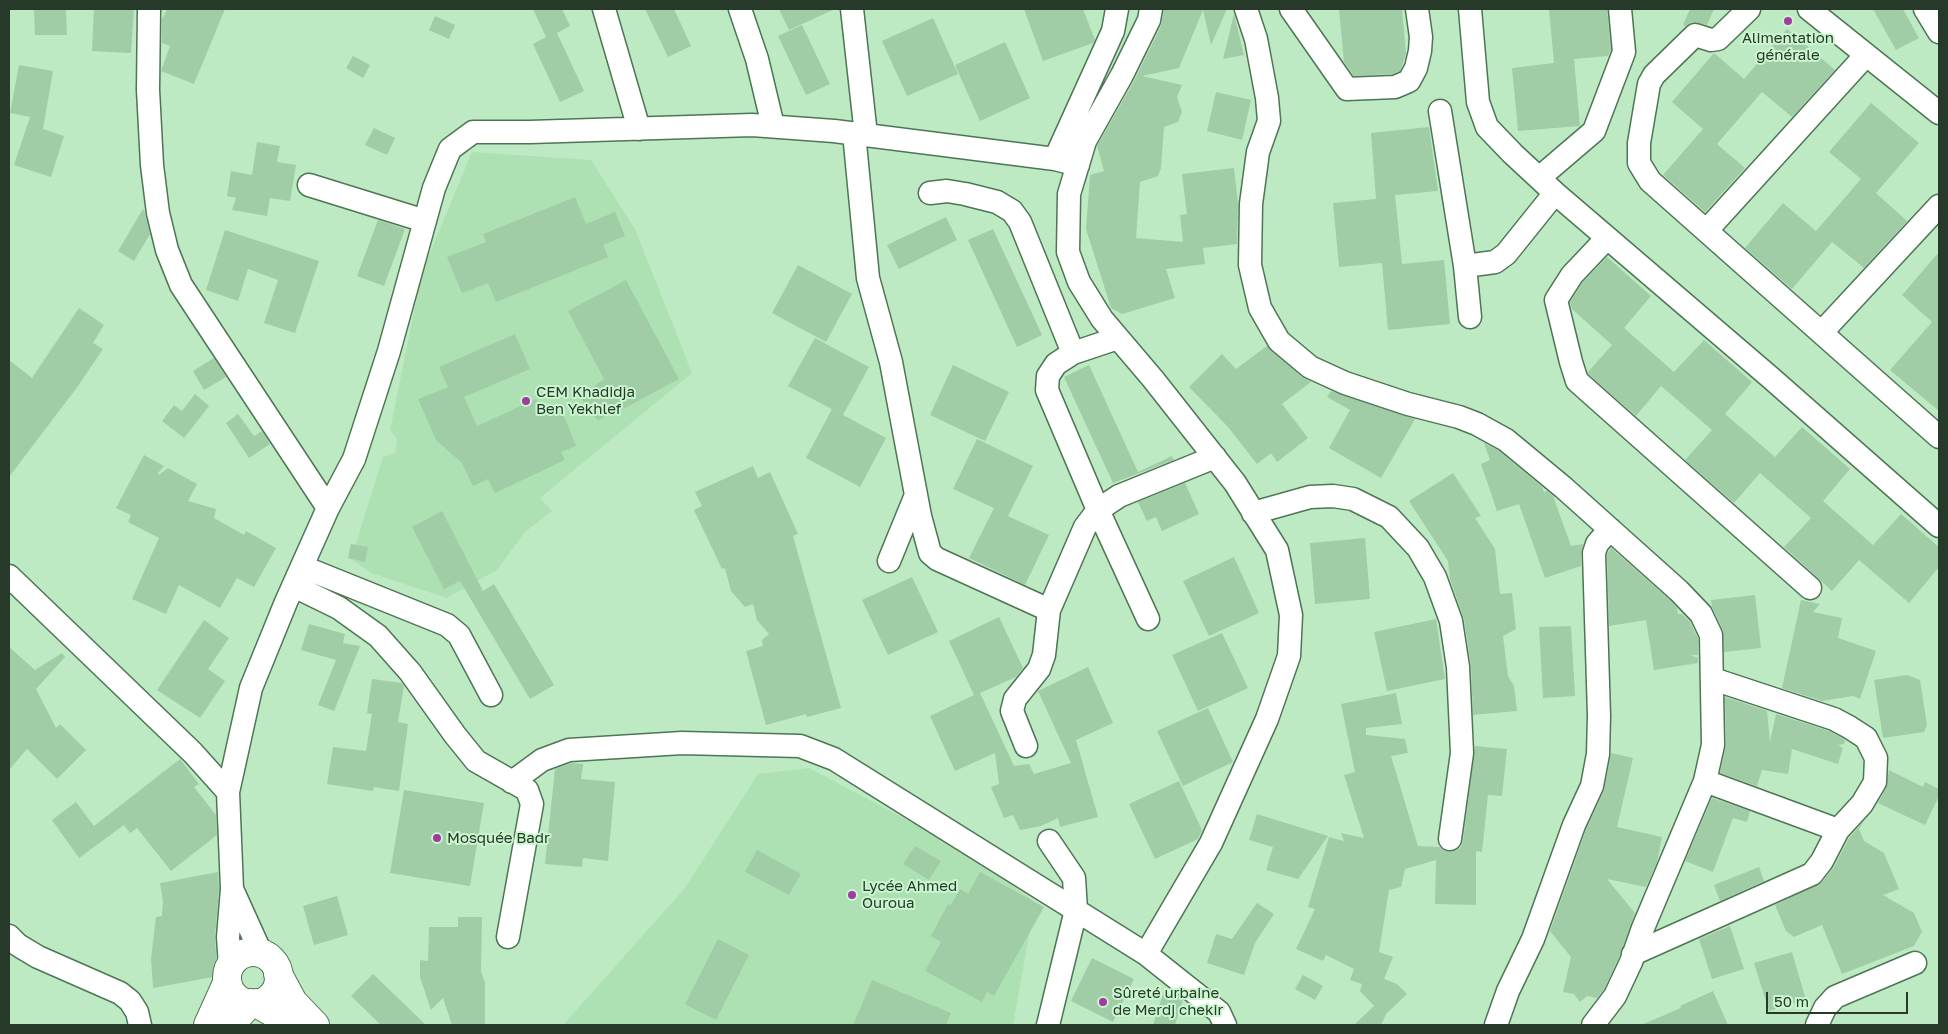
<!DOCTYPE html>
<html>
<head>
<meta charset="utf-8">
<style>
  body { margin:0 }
  #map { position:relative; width:1948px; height:1034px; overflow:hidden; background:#bdeac2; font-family:"Golos Text",sans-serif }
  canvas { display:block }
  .frame { position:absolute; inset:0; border:10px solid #273929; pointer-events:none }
  .scale { position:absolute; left:1766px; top:992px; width:142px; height:22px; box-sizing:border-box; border:2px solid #273929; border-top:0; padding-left:6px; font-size:15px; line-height:18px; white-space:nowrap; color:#273929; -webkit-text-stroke:4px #caf7cf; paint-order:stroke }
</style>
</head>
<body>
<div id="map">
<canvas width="1948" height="1034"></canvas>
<div class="frame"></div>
<div class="scale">50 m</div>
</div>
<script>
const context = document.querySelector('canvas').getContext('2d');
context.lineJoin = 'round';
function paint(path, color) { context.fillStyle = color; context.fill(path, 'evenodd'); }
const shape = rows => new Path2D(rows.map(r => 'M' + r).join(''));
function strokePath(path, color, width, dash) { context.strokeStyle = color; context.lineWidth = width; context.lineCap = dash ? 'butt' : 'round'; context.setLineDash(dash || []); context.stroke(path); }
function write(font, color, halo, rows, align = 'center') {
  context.font = font + ' "Golos Text",sans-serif'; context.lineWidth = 4; context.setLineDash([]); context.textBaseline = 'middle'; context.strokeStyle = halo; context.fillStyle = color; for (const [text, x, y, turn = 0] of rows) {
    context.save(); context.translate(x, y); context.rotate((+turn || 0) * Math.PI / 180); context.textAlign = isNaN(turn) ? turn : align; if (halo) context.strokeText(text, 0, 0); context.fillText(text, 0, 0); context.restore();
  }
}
const built = shape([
  [472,152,591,160,635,229,692,373,540,498,552,511,525,532,497,570,447,598,371,573,351,559,383,457,395,453,397,439,390,430,422,272],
  [809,768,962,849,1035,902,1013,1025,563,1025,685,888,758,774]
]);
const building = shape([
  [34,9,66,9,67,35,35,35],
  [94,9,134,9,131,53,92,51],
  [167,9,225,9,194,84,161,71,170,46,162,43,162,20],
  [533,9,562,9,570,26,557,33,584,91,560,102,533,44,546,37],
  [645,9,674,9,691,46,668,57],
  [779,9,835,9,789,30],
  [1024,9,1083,9,1095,40,1093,43,1043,61],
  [1164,9,1227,9,1211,45,1203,10,1179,68,1142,76,1182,85,1177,97,1182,112,1178,122,1164,127,1161,168,1158,176,1140,182,1136,238,1183,242,1180,215,1187,214,1182,174,1234,168,1238,203,1237,244,1203,248,1205,264,1166,269,1175,298,1122,314,1111,308,1086,229,1090,175,1104,171,1097,146,1134,81,1161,26],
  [1339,9,1402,10,1406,54,1400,71,1392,74,1354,76,1344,62],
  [1549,9,1607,9,1611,50,1608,56,1574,59,1580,126,1518,131,1512,68,1554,63],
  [1690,9,1714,9,1707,25,1692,22,1685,26,1683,25],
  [1873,9,1903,9,1919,38,1896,50],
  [1234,14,1244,55,1223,59],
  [435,16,455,25,449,39,429,30],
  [933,18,958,74,907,96,882,41],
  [802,25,830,84,806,95,778,36],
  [1787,29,1835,70,1792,117,1762,92,1717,144,1745,168,1705,212,1663,175,1703,129,1672,102,1714,53,1744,79],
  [1005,42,1030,98,980,121,955,65],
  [353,56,370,65,363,78,346,68],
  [19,65,53,71,43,129,64,136,51,177,14,165,30,117,10,113],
  [1216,92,1251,100,1242,140,1207,131],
  [1871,103,1919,143,1876,193,1907,221,1864,268,1832,242,1792,289,1745,248,1783,203,1816,231,1861,179,1829,152],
  [1429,127,1438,191,1395,195,1402,264,1444,260,1450,324,1388,330,1382,263,1339,267,1333,203,1376,199,1371,133],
  [374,128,395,138,387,155,365,145],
  [257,142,280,146,277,162,296,165,290,201,270,198,267,216,232,210,236,198,227,196,231,171,252,175],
  [575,197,586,224,615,212,625,236,603,245,608,257,496,302,488,283,462,293,447,257,486,242,483,234],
  [143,209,144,210,150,234,134,261,118,251],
  [946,217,957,240,899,269,887,245],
  [378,220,405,229,384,286,357,276],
  [993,229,1042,335,1017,347,968,240],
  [225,230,319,261,295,333,264,323,278,280,248,269,238,301,206,290],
  [1939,252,1939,411,1890,370,1932,322,1902,295],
  [1607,257,1651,296,1624,328,1674,372,1704,340,1752,382,1725,414,1775,457,1802,427,1850,469,1823,501,1873,545,1901,514,1939,547,1939,567,1909,603,1859,560,1832,591,1784,547,1811,518,1760,473,1734,503,1685,460,1712,430,1661,386,1636,416,1588,374,1588,372,1612,345,1572,309,1570,302,1582,283],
  [798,265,852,294,826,342,772,313],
  [626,280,679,379,621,410,618,406,598,421,580,397,604,379,568,311],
  [79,308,104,325,93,343,103,349,78,386,9,477,9,360,32,378],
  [515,334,530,369,464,397,477,426,536,399,542,411,559,404,576,446,561,452,565,460,495,493,488,479,473,486,462,463,436,440,418,399,448,387,439,367],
  [815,338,869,367,843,415,788,386],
  [1267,346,1302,377,1311,382,1282,404,1308,438,1277,462,1271,453,1257,464,1228,427,1189,387,1222,354,1236,369],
  [214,358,226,377,204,390,193,371],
  [953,365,1009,392,985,441,930,415],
  [1089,365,1138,472,1172,456,1174,460,1113,483,1064,377],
  [1331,391,1415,419,1381,478,1329,448,1350,410,1327,397],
  [195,394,209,406,184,438,162,421,174,405,182,411],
  [832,409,886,438,860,487,806,458],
  [238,414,254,436,262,431,270,444,249,458,226,423],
  [977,439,1033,466,1008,516,1049,535,1025,585,969,558,994,508,953,489],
  [1484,443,1499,451,1542,487,1544,492,1547,491,1553,496,1571,546,1583,544,1581,553,1581,566,1545,578,1519,504,1497,511,1481,464,1490,460],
  [144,455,164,466,158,473,159,475,168,468,197,484,188,501,216,509,214,518,244,535,246,531,276,548,254,587,237,578,220,608,179,585,166,614,132,599,159,538,128,522,131,515,116,508],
  [753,466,758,478,770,472,798,534,793,536,841,708,807,717,806,714,766,725,746,651,763,646,762,640,769,634,757,620,753,604,745,607,731,591,725,568,722,569,694,510,702,506,695,492],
  [1453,473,1481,516,1475,518,1495,549,1500,594,1512,593,1516,629,1503,636,1508,676,1514,686,1517,711,1473,715,1471,666,1464,619,1450,579,1448,561,1409,501],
  [1185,483,1199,514,1162,531,1156,517,1147,521,1138,502],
  [442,511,483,591,494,584,554,685,530,699,460,581,444,589,412,527],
  [1365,538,1370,599,1315,604,1310,543],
  [351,544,368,547,365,562,348,558],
  [1611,548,1670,600,1677,608,1678,614,1682,614,1690,622,1698,638,1698,655,1690,655,1698,658,1698,663,1654,670,1646,620,1609,626,1607,555],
  [1234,557,1259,613,1209,636,1183,581],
  [912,577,938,632,888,655,862,600],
  [1755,595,1761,648,1724,652,1723,630,1712,607,1711,600],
  [1801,600,1820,604,1813,612,1842,618,1838,638,1876,651,1860,699,1853,696,1822,701,1782,688],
  [999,617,1023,668,1016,677,980,693,1014,766,1029,764,1034,774,1071,763,1038,691,1088,667,1113,723,1076,740,1098,817,1060,827,1058,818,1041,826,1020,830,1013,815,1004,818,991,787,999,784,995,753,955,771,930,716,974,695,949,641],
  [1436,619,1445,679,1387,691,1374,632],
  [204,620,229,638,208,669,225,681,200,718,157,690],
  [309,624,345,634,343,643,360,646,334,711,318,705,336,660,301,650],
  [1571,626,1575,696,1543,698,1539,627],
  [1222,633,1248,688,1198,711,1172,655],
  [9,647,35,670,62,653,65,657,36,689,56,728,60,724,86,750,57,779,27,749,9,770],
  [1907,675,1920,680,1927,725,1924,732,1883,738,1874,680],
  [372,679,402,683,404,686,398,722,408,724,399,791,374,787,373,791,327,784,333,747,366,751,372,714,367,713],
  [1396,693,1402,724,1366,728,1366,735,1405,739,1408,753,1391,756,1418,846,1440,847,1449,852,1455,851,1461,847,1463,841,1475,746,1507,749,1502,796,1488,795,1482,852,1476,851,1476,905,1435,904,1436,860,1405,869,1401,887,1389,890,1379,952,1393,957,1384,979,1397,984,1407,994,1386,1014,1381,1025,1354,1025,1374,1006,1360,991,1362,984,1350,980,1354,969,1326,955,1323,961,1296,949,1315,909,1308,907,1329,837,1344,841,1341,833,1364,838,1344,775,1355,772,1341,704],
  [1725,697,1767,711,1770,742,1776,714,1829,731,1842,738,1845,740,1844,744,1838,745,1843,748,1838,764,1792,749,1788,774,1762,770,1757,786,1720,773,1726,745],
  [1208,708,1233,762,1183,786,1157,731],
  [1611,753,1633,758,1617,827,1662,837,1657,862,1646,887,1607,879,1635,913,1619,957,1604,989,1597,998,1587,996,1580,1002,1574,994,1563,992,1571,957,1550,931,1586,830,1604,791],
  [180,759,199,784,194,787,216,815,217,835,171,871,137,828,130,833,124,825,79,858,52,820,76,802,94,826],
  [571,763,583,764,581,779,615,782,608,861,583,858,582,867,545,864,555,769],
  [1889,770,1923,787,1925,782,1939,789,1939,796,1925,825,1878,803,1886,788],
  [1179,781,1202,830,1198,839,1155,859,1129,804],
  [404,790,484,803,470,886,390,873],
  [1712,798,1750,811,1747,822,1733,818,1713,872,1685,861],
  [1257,814,1328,836,1298,879,1266,870,1273,847,1249,840],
  [1864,821,1859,829,1864,841,1884,853,1899,889,1883,895,1914,913,1922,932,1914,946,1842,974,1822,925,1794,937,1786,931,1775,905,1822,882,1834,867,1849,838],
  [915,846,941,861,929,880,903,864],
  [757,850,801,874,789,895,745,872],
  [1759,867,1764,881,1720,901,1714,885],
  [218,872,219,889,215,936,217,971,213,977,153,988,151,959,156,917,162,916,163,901,160,883],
  [980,872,1044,907,994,996,987,992,982,1002,925,971,941,942,931,936,948,904,951,905,960,889,968,894],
  [337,896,348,935,314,945,303,906],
  [1257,903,1274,914,1255,943,1244,975,1207,963,1216,934,1232,939],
  [458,917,482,917,481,971,485,983,485,1025,452,1025,443,998,431,1010,420,977,420,960,428,961,429,927,458,927],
  [1730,926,1744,969,1712,979,1699,939],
  [718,939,749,955,716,1020,685,1004],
  [1792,952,1806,1000,1769,1011,1754,963],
  [1092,958,1134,979,1113,1022,1071,1001],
  [373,974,426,1025,381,1025,351,996],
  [1303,975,1323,986,1315,1000,1295,989],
  [872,980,951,1013,946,1025,853,1025],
  [1164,991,1178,996,1183,1000,1175,1025,1153,1025],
  [1713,991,1728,1025,1641,1025,1681,1008,1680,1006]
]);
const street = shape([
  [149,9,148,90,152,165,158,213,167,250,181,285,328,508],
  [604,9,639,129],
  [740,9,757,59,773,126],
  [852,9,866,135],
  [1246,9,1256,39,1267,98,1269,121,1258,152,1251,204,1250,265,1260,308,1279,341,1310,367,1345,383,1408,404,1459,417,1477,424,1506,440,1564,488,1679,591,1701,614,1711,635,1713,745,1705,781,1643,928,1631,962,1615,996,1593,1025],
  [1291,9,1347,89,1395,87,1409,81,1416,68,1420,51,1421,37,1417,9],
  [1470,9,1478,102,1487,127,1513,154,1555,193,1771,378,1939,526],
  [1749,9,1718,39,1711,40,1695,35,1654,75,1649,84,1639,143,1639,163,1650,181,1939,437],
  [1809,9,1939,113],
  [1925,9,1939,32],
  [1440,111,1465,266,1470,317],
  [854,133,868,278,891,362,920,516,930,553,937,559,1049,610],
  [1055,159,1113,31,1117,9],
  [1539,178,1594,131,1624,52,1620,9],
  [309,185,425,221],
  [930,193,947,191,965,194,997,202,1012,211,1020,222,1073,353],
  [1707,230,1866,55],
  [1607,238,1572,275,1556,300,1571,362,1577,381,1810,588],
  [1465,266,1495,262,1506,254,1555,193],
  [1822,332,1939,206],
  [1118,338,1073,353,1056,364,1048,376,1047,390,1098,510,1148,619],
  [1253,513,1310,497,1333,496,1353,499,1389,517,1418,548,1435,577,1451,621,1458,667,1462,753,1450,839],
  [889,561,916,495],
  [303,567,447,625,459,635,491,695],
  [9,576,193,753,228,792],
  [294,586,339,608,378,636,410,672,455,735,476,761,527,790,532,804,508,937],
  [1026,746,1012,711,1015,699,1039,669,1044,655,1049,610,1085,527,1098,510,1119,496,1215,457],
  [1705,781,1838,830],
  [512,782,542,760,569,750,682,743,800,746,834,759,1146,954,1219,1012,1225,1025],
  [232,889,261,953],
  [9,936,18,945,38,957,120,993,130,1001,137,1012,140,1025],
  [1146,954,1211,843,1267,719,1289,656,1291,615,1277,550,1235,483,1153,379,1102,319,1079,282,1068,252,1069,194,1085,141,1122,75,1149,20,1151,9],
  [1633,954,1812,874,1822,861,1838,830,1862,804,1875,782,1876,758,1866,738,1849,727,1834,719,1713,679],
  [230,966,228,937,232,889,228,792,251,688,286,602,328,508,354,459,389,351,434,188,450,149,473,132,530,132,752,125,834,131,1055,159,1078,165],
  [1048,1025,1076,910,1074,878,1049,841],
  [1496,1025,1508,991,1533,939,1574,825,1592,786,1598,754,1599,716,1594,553,1597,544,1610,529],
  [1817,1025,1825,1008,1835,997,1915,963]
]);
const secondary = shape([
  '227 978a26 26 0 1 1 52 0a26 26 0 1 1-52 0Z',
  [278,974,293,1002,315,1025],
  [256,1003,272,1012,288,1025],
  [208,1025,227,983],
  [230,1025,250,1003]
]);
const markers = [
  [1788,21,5,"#a03b9f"],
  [526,401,5,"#a03b9f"],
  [437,838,5,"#a03b9f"],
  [852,895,5,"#a03b9f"],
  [1103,1002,5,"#a03b9f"]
];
const poiNames = [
  ["Alimentation",1788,38,"center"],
  ["générale",1788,55,"center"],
  ["CEM Khadidja",536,392],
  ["Ben Yekhlef",536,409],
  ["Mosquée Badr",447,838],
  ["Lycée Ahmed",862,886],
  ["Ouroua",862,903],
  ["Sûreté urbaine",1113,993],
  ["de Merdj chekir",1113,1010]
];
paint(built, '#ade1b4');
paint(building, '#a0cda5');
strokePath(street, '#4d7653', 25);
strokePath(secondary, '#4d7653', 30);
strokePath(street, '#fff', 22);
strokePath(secondary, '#fff', 28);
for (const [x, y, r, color] of markers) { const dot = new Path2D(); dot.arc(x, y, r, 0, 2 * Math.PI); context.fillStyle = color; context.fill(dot); strokePath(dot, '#caf7cf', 2); }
write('15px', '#273929', '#caf7cf', poiNames, 'left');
</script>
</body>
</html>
